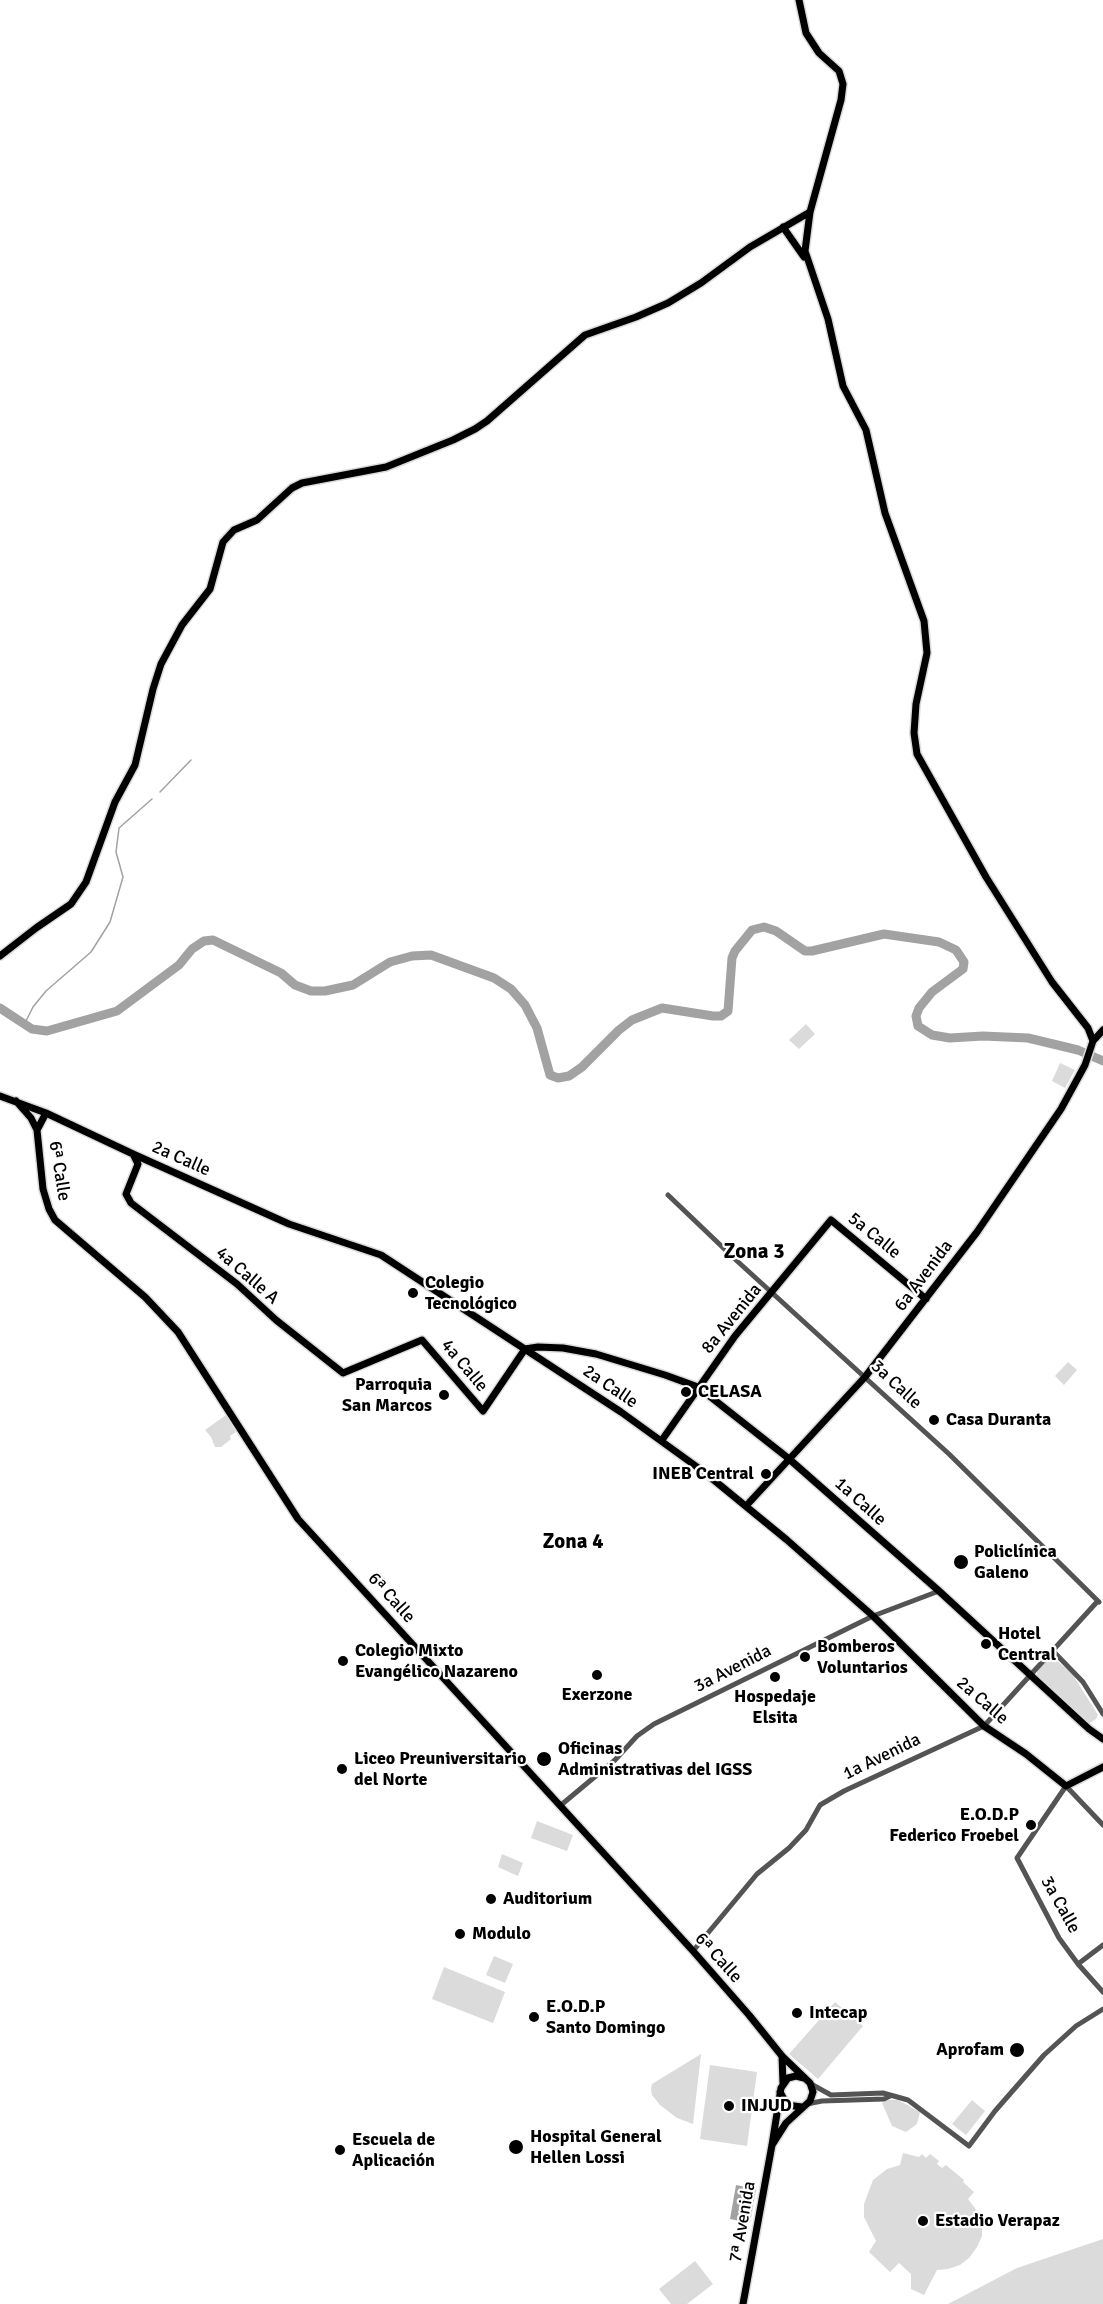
<!DOCTYPE html>
<html>
<head>
<meta charset="utf-8">
<style>
  body { margin:0 }
  canvas { display:block; background:#fff }
</style>
</head>
<body>
<canvas width="1103" height="2304"></canvas>
<script>
const context = document.querySelector('canvas').getContext('2d');
context.lineJoin = 'round';
function paint(path, color) { context.fillStyle = color; context.fill(path, 'evenodd'); }
const shape = rows => new Path2D(rows.map(r => 'M' + r).join(''));
function strokePath(path, color, width, dash) { context.strokeStyle = color; context.lineWidth = width; context.lineCap = dash ? 'butt' : 'round'; context.setLineDash(dash || []); context.stroke(path); }
function write(font, color, halo, rows, align = 'center') {
  context.font = font + ' Signika,sans-serif'; context.lineWidth = 4.5; context.setLineDash([]); context.textBaseline = 'middle'; context.strokeStyle = halo; context.fillStyle = color; for (const [text, x, y, turn = 0] of rows) {
    context.save(); context.translate(x, y); context.rotate((+turn || 0) * Math.PI / 180); context.textAlign = isNaN(turn) ? turn : align; if (halo) context.strokeText(text, 0, 0); context.fillText(text, 0, 0); context.restore();
  }
}
const green = shape([
  [806,1024,815,1034,799,1049,789,1040],
  [1060,1063,1075,1070,1065,1088,1052,1081],
  [1068,1362,1077,1370,1064,1385,1055,1376],
  [226,1415,236,1432,230,1436,231,1439,221,1447,215,1447,211,1437,205,1430],
  [1049,1657,1053,1657,1073,1675,1098,1715,1096,1719,1088,1724,1037,1676,1037,1672],
  [537,1821,573,1835,567,1851,531,1838],
  [502,1854,523,1863,518,1876,498,1867],
  [494,1956,513,1964,505,1983,486,1975],
  [444,1967,505,1992,493,2023,432,1999],
  [835,2002,863,2026,818,2079,789,2054],
  [701,2054,693,2124,677,2118,660,2105,652,2095,651,2089,652,2084],
  [710,2065,757,2072,747,2146,700,2139],
  [888,2100,898,2100,920,2112,917,2124,906,2132,892,2126,882,2103],
  [972,2100,985,2111,966,2135,952,2124],
  [903,2153,919,2157,922,2154,926,2158,930,2154,939,2161,937,2164,942,2168,946,2165,964,2180,963,2182,974,2192,968,2199,980,2215,982,2225,982,2236,977,2247,969,2258,960,2265,948,2269,937,2270,924,2295,911,2289,911,2274,899,2263,890,2272,869,2252,876,2241,864,2217,864,2204,873,2180,887,2169,900,2165],
  [1103,2239,1103,2304,948,2304,1017,2268],
  [695,2261,713,2284,687,2304,671,2304,659,2289]
]);
const water = shape([
  [736,2185,756,2189,750,2223,730,2219]
]);
const stream = shape([
  [160,792,191,760],
  [24,1025,33,1007,46,991,91,952,110,922,123,877,116,852,119,828,152,799]
]);
const river = shape([
  [0,1008,32,1029,47,1031,117,1011,179,965,192,949,204,941,213,940,281,973,295,985,311,991,325,991,353,985,390,962,412,956,431,955,494,978,511,989,525,1005,537,1028,550,1075,558,1078,569,1076,582,1067,619,1030,632,1020,662,1008,713,1016,721,1016,728,1011,732,958,735,951,752,930,764,927,776,931,805,951,812,951,884,934,939,942,956,950,964,962,963,969,932,992,919,1008,916,1016,918,1026,932,1035,950,1038,983,1036,1028,1038,1078,1050,1103,1061]
]);
const minor = shape([
  [668,1195,736,1260,949,1454,1099,1602],
  [1052,1650,1083,1682,1103,1714],
  [561,1805,615,1760,637,1736,654,1724,873,1616,939,1591],
  [1103,1825,1066,1786,1017,1858,1059,1938,1078,1964,1103,1992],
  [693,1951,757,1874,789,1848,806,1830,820,1805,844,1791,984,1726,1096,1603],
  [1078,1964,1103,1945],
  [811,2084,831,2095,883,2093,908,2100,969,2146,995,2111,1044,2055,1076,2026,1103,2009],
  [807,2104,822,2101,884,2099,890,2096]
]);
const major = shape([
  [783,227,804,257],
  [0,956,36,928,71,904,86,882,115,802,135,765,153,689,161,664,182,625,210,589,223,542,234,530,257,520,292,488,302,483,386,467,453,440,475,429,487,421,585,335,636,317,668,303,701,283,750,247,810,212],
  [1093,1041,1103,1030],
  [0,1096,46,1113,133,1154,289,1224,381,1255,621,1412,704,1472,787,1540,873,1616,984,1726,1026,1754,1066,1786,1103,1767],
  [16,1101,31,1118,37,1130,43,1189,49,1209,55,1220,145,1297,178,1332,298,1519,693,1951,749,2015,782,2056,810,2083,813,2092,810,2101,786,2123,772,2145],
  [37,1130,46,1113],
  [133,1154,138,1164,126,1194,131,1203,237,1284,276,1320,343,1373,422,1340,483,1411,525,1349],
  [525,1349,538,1347,563,1348,596,1354,665,1375,698,1387,788,1458,939,1591,1089,1729,1103,1739],
  [662,1440,735,1336,831,1220,926,1299],
  [746,1506,865,1377,977,1232,1061,1109,1085,1065,1093,1041,1088,1028,1052,982,986,877,917,754,914,733,916,704,927,653,924,621,885,513,866,430,843,386,828,319,805,251,810,212,841,100,843,84,839,71,819,53,806,33,799,0],
  [782,2056,783,2083],
  [780,2092,787,2105,802,2107],
  [743,2304,772,2145,781,2088,788,2078,796,2076,804,2078]
]);
const markers = [
  [413,1293,6,"#000"],
  [686,1392,6,"#000"],
  [444,1395,6,"#000"],
  [934,1420,6,"#000"],
  [766,1474,6,"#000"],
  [961,1562,8,"#000"],
  [986,1644,6,"#000"],
  [805,1657,6,"#000"],
  [343,1661,6,"#000"],
  [597,1675,6,"#000"],
  [775,1677,6,"#000"],
  [544,1759,8,"#000"],
  [342,1769,6,"#000"],
  [1031,1825,6,"#000"],
  [491,1899,6,"#000"],
  [460,1934,6,"#000"],
  [797,2013,6,"#000"],
  [534,2017,6,"#000"],
  [1017,2050,8,"#000"],
  [729,2106,6,"#000"],
  [516,2147,8,"#000"],
  [340,2150,6,"#000"],
  [923,2221,6,"#000"]
];
const streetNames = [
  ["2a Calle",181,1159,24],
  ["6ª Calle",59,1171,81],
  ["5a Calle",874,1236,39],
  ["4a Calle A",247,1276,41],
  ["6a Avenida",924,1276,-53],
  ["8a Avenida",732,1319,-51],
  ["4a Calle",464,1366,50],
  ["3a Calle",896,1385,43],
  ["2a Calle",610,1387,34],
  ["1a Calle",860,1502,42],
  ["6ª Calle",391,1598,48],
  ["3a Avenida",733,1669,-27],
  ["2a Calle",982,1701,41],
  ["1a Avenida",882,1757,-26],
  ["3a Calle",1060,1905,61],
  ["6ª Calle",718,1958,48],
  ["7ª Avenida",743,2222,-80]
];
const poiNames = [
  ["Colegio",425,1283],
  ["Tecnológico",425,1304],
  ["Parroquia",432,1385,"right"],
  ["San Marcos",432,1406,"right"],
  ["CELASA",698,1392],
  ["Casa Duranta",946,1420],
  ["INEB Central",754,1474,"right"],
  ["Policlínica",974,1552],
  ["Galeno",974,1573],
  ["Hotel",998,1634],
  ["Central",998,1655],
  ["Bomberos",817,1647],
  ["Voluntarios",817,1668],
  ["Colegio Mixto",355,1651],
  ["Evangélico Nazareno",355,1672],
  ["Exerzone",597,1695,"center"],
  ["Hospedaje",775,1697,"center"],
  ["Elsita",775,1718,"center"],
  ["Oficinas",558,1749],
  ["Administrativas del IGSS",558,1770],
  ["Liceo Preuniversitario",354,1759],
  ["del Norte",354,1780],
  ["E.O.D.P",1019,1815,"right"],
  ["Federico Froebel",1019,1836,"right"],
  ["Auditorium",503,1899],
  ["Modulo",472,1934],
  ["E.O.D.P",546,2007],
  ["Santo Domingo",546,2028],
  ["Intecap",809,2013],
  ["Aprofam",1004,2050,"right"],
  ["INJUD",741,2106],
  ["Hospital General",530,2137],
  ["Hellen Lossi",530,2158],
  ["Escuela de",352,2140],
  ["Aplicación",352,2161],
  ["Estadio Verapaz",935,2221]
];
const quarterNames = [
  ["Zona 3",754,1252],
  ["Zona 4",573,1542]
];
paint(green, '#dbdbdb');
paint(water, '#a2a2a2');
strokePath(stream, '#a2a2a2', 1.5);
strokePath(river, '#a2a2a2', 9);
strokePath(major, '#dbdbdb', 10);
strokePath(minor, '#545454', 5);
strokePath(major, '#000', 7);
for (const [x, y, r, color] of markers) { const dot = new Path2D(); dot.arc(x, y, r, 0, 2 * Math.PI); context.fillStyle = color; context.fill(dot); strokePath(dot, '#fff', 2); }
write('18px', '#000', '#fff', streetNames);
write('bold 18px', '#000', '#fff', poiNames, 'left');
write('bold 21px', '#000', '#fff', quarterNames);
</script>
</body>
</html>
